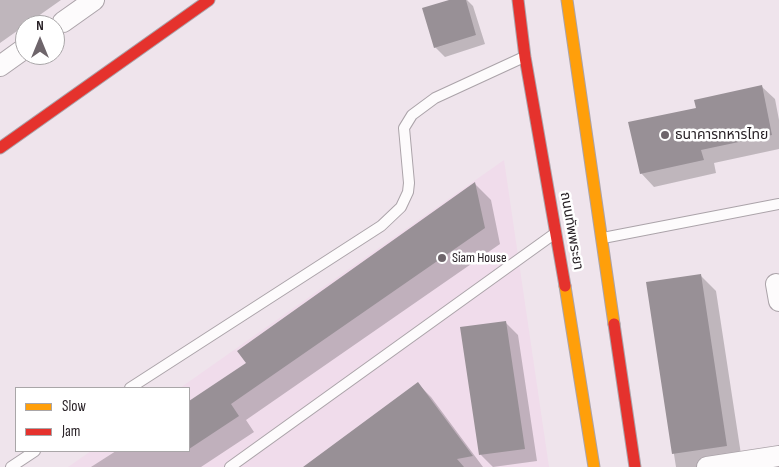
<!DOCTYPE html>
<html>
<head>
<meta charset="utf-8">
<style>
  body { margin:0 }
  #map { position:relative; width:779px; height:467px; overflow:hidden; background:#efe4ec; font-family:"Sofia Sans Condensed",sans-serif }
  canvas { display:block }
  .legend { position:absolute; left:15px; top:387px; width:175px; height:65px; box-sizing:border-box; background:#fff; border:1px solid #a9a6a8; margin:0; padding:6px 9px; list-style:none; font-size:15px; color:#282126 }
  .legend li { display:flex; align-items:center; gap:10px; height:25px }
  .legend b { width:25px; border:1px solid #a9a6a8 }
  .north { position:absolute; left:15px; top:15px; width:50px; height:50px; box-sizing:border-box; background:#fff; border:1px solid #a9a6a8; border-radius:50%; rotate:0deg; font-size:14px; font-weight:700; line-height:20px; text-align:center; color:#282126 }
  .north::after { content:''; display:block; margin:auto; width:18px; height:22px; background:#6e656b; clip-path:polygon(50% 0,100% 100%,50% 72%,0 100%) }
</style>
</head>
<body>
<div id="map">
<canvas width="779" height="467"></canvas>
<ul class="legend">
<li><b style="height:6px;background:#ff9f0a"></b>Slow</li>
<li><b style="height:6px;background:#e5322d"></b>Jam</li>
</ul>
<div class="north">N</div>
</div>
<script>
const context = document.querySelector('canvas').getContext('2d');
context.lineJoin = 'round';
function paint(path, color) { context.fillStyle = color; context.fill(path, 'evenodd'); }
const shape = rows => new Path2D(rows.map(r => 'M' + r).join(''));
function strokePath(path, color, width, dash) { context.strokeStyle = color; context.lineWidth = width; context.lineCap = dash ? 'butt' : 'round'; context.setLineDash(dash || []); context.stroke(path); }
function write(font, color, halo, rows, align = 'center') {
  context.font = font + ' "Sofia Sans Condensed","Noto Sans Thai",sans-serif'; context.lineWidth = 5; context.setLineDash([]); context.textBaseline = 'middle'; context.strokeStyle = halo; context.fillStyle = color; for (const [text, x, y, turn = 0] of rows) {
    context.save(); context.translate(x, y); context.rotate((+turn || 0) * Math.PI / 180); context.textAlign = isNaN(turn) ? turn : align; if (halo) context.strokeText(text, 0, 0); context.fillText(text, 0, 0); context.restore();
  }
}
const built = shape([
  [504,160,549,467,68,467,91,451,189,451,189,388,180,388]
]);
const shadow = shape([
  [0,0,61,0,0,43],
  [453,0,467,0,473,6,485,44,445,57,435,47],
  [761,86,775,99,779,120,779,149,714,163,716,173,654,187,641,173,697,108],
  [475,184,491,200,500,244,246,420,254,432,201,467,91,467,116,451,189,451,189,402,248,363],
  [700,275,716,291,742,461,738,467,676,467,647,283],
  [505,322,518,335,537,461,493,467,481,455],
  [418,384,431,397,483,467,320,467]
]);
const building = shape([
  [449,0,466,0,476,35,434,48,422,8],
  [762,85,772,135,701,150,704,160,640,174,628,122,696,108,694,100],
  [475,182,485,228,231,404,239,416,189,449,189,401,246,363,237,351],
  [701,274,727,446,672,454,646,282],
  [506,321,525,449,479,455,460,327],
  [418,382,473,456,457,459,464,467,303,467]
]);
const lane = shape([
  [603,238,779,204],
  [130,388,381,226,401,207,408,192,409,183,404,128,412,115,435,98,524,57],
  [11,467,35,451],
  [230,467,554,234]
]);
const street = shape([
  [63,22,94,0],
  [0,66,21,51],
  [776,284,779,301],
  [707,467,779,456]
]);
const slow = shape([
  [567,0,614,324],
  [565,286,594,467]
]);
const jam = shape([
  [518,0,525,57,565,286],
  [0,148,209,0],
  [614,324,635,467]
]);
const markers = [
  [665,135,5,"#6e656b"],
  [442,258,5,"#6e656b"]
];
const poiNames = [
  ["ธนาคารทหารไทย",675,135],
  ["Siam House",452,258]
];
const streetNames = [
  ["ถนนทัพพระยา",571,231,80]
];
paint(built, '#f0dceb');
paint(shadow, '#0003');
paint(building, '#989096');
strokePath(lane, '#aba3a9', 12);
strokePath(street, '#aba3a9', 22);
strokePath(slow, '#aba3a9', 13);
strokePath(jam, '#aba3a9', 13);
strokePath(lane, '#fdfbfc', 10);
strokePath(street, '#fdfbfc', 20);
strokePath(slow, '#ff9f0a', 11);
strokePath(jam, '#e5322d', 11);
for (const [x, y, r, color] of markers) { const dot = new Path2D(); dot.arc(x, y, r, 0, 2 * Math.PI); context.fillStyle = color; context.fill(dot); strokePath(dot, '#fff', 2); }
write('14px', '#282126', '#fff', poiNames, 'left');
write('14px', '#282126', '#fff', streetNames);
</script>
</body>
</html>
